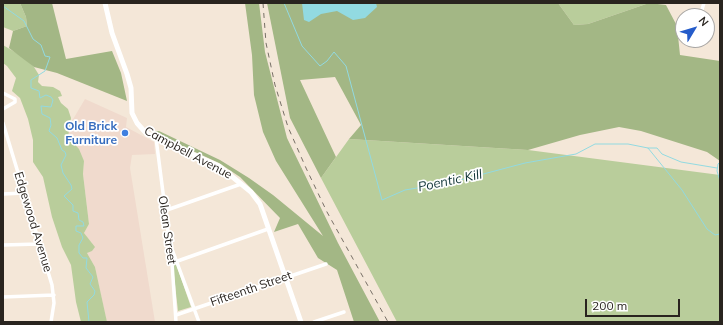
<!DOCTYPE html>
<html>
<head>
<meta charset="utf-8">
<style>
  body { margin:0 }
  #map { position:relative; width:723px; height:325px; overflow:hidden; background:#f4e7d8; font-family:Mulish,sans-serif }
  canvas { display:block }
  .frame { position:absolute; inset:0; border:4px solid #29241f; pointer-events:none }
  .north { position:absolute; left:675px; top:8px; width:40px; height:40px; box-sizing:border-box; background:#fff; border:1px solid #a9a7a5; border-radius:50%; rotate:52deg; font-size:11px; font-weight:700; line-height:16px; text-align:center; color:#29241f }
  .north::after { content:''; display:block; margin:auto; width:14px; height:18px; background:#255cca; clip-path:polygon(50% 0,100% 100%,50% 72%,0 100%) }
  .scale { position:absolute; left:585px; top:299px; width:95px; height:18px; box-sizing:border-box; border:2px solid #29241f; border-top:0; padding-left:5px; font-size:12px; line-height:14px; white-space:nowrap; color:#29241f; -webkit-text-stroke:3px #fff; paint-order:stroke }
</style>
</head>
<body>
<div id="map">
<canvas width="723" height="325"></canvas>
<div class="frame"></div>
<div class="north">N</div>
<div class="scale">200 m</div>
</div>
<script>
const context = document.querySelector('canvas').getContext('2d');
context.lineJoin = 'round';
function paint(path, color) { context.fillStyle = color; context.fill(path, 'evenodd'); }
const shape = rows => new Path2D(rows.map(r => 'M' + r).join(''));
function strokePath(path, color, width, dash) { context.strokeStyle = color; context.lineWidth = width; context.lineCap = dash ? 'butt' : 'round'; context.setLineDash(dash || []); context.stroke(path); }
function write(font, color, halo, rows, align = 'center') {
  context.font = font + ' Mulish,sans-serif'; context.lineWidth = 3.5; context.setLineDash([]); context.textBaseline = 'middle'; context.strokeStyle = halo; context.fillStyle = color; for (const [text, x, y, turn = 0] of rows) {
    context.save(); context.translate(x, y); context.rotate((+turn || 0) * Math.PI / 180); context.textAlign = isNaN(turn) ? turn : align; if (halo) context.strokeText(text, 0, 0); context.fillText(text, 0, 0); context.restore();
  }
}
const industrial = shape([
  [85,99,127,118,126,127,154,142,155,154,132,155,130,168,155,322,107,322,106,319,95,267,87,253,92,243,88,239,84,233,89,224,83,174,84,161,68,137,69,126]
]);
const green = shape([
  [3,3,20,3,26,17,27,26,13,31,3,27],
  [558,3,649,3,588,24,574,25],
  [3,45,23,57,34,67,39,75,38,82,42,86,53,87,60,91,62,96,58,97,61,103,68,109,71,118,68,137,79,149,84,161,83,174,89,224,84,233,95,247,92,251,87,253,95,267,107,322,81,322,76,302,71,265,62,247,52,217,43,177,33,162,33,140,28,119,20,98,12,91,16,78,7,66,3,63],
  [349,139,528,150,720,175,720,322,397,322,321,178],
  [176,264,191,307,178,311,173,266]
]);
const forest = shape([
  [20,3,52,3,66,59,112,51,121,73,127,101,57,73,34,67,9,48,13,31,27,26,26,17],
  [245,3,259,3,265,52,287,138,338,243,380,322,354,322,337,270,318,258,298,224,274,232,280,218,240,177,219,163,158,135,153,131,159,131,220,160,249,178,273,195,323,236,276,161,263,132,254,95,252,55],
  [267,3,558,3,574,25,588,24,649,3,666,5,677,26,680,55,720,61,720,161,707,152,641,131,619,127,580,135,528,150,349,139,361,125,335,77,300,80,336,157,321,178,290,118]
]);
const water = shape([
  [302,3,376,3,377,7,365,18,353,20,337,11,321,14,309,22,304,20]
]);
const stream = shape([
  [284,3,302,46,320,66,327,61,334,52,346,66,382,200,405,190,453,182,525,163,576,154,595,144,628,144,648,148,682,190,707,229,715,235,720,234],
  [575,3,581,3],
  [3,6,24,21,33,39,41,45,45,56,50,57,45,71,31,80,31,88,39,91,40,98,46,95,51,97,53,100,51,107,41,106,42,114,50,118,51,125,49,131,57,138,62,150,65,152,66,155,61,165,63,173,71,185,72,189,64,196,73,205,73,211,78,213,79,220,83,222,84,226,76,226,76,231,81,233,83,238,79,245,79,253,83,258,87,258,86,268,93,277,90,284,95,291,94,295,87,302,89,322],
  [648,148,657,148,662,154,681,162,717,168],
  [720,162,718,164,717,171,720,181]
]);
const street = shape([
  [700,16,704,3],
  [691,45,693,40],
  [3,93,15,99,15,102,3,109],
  [3,123,52,285,54,303,51,322],
  [156,138,172,263,176,322],
  [3,194,24,193],
  [164,211,241,184],
  [169,241,199,322],
  [3,245,39,244],
  [172,263,268,229],
  [3,297,54,295],
  [176,315,326,264],
  [314,322,344,312]
]);
const secondary = shape([
  [105,3,112,33,127,74,131,88,132,113,137,123,145,132,156,138,219,166,251,192,260,204,301,322]
]);
const rail = shape([
  [263,3,266,43,275,85,288,127,306,168,327,212,388,322]
]);
const markers = [
  [125,133,4,"#3f7fe0"]
];
const shopNames = [
  ["Old Brick",117,126],
  ["Furniture",117,140]
];
const streetNames = [
  ["Campbell Avenue",188,153,28],
  ["Edgewood Avenue",33,222,73],
  ["Olean Street",167,230,82],
  ["Fifteenth Street",251,289,-19]
];
const waterNames = [
  ["Poentic Kill",450,181,-12]
];
paint(industrial, '#f0dacd');
paint(green, '#b9cd9b');
paint(forest, '#a3b785');
paint(water, '#92dae1');
strokePath(stream, '#92dae1', 1);
strokePath(street, '#fff', 3.5);
strokePath(secondary, '#fff', 5);
strokePath(rail, '#776f66', 1, [5, 5]);
for (const [x, y, r, color] of markers) { const dot = new Path2D(); dot.arc(x, y, r, 0, 2 * Math.PI); context.fillStyle = color; context.fill(dot); strokePath(dot, '#fff', 1.5); }
write('bold 12px', '#366cbe', '#fff', shopNames, 'right');
write('12px', '#29241f', '#fff', streetNames);
write('italic 13px', '#113538', '#fff', waterNames);
</script>
</body>
</html>
